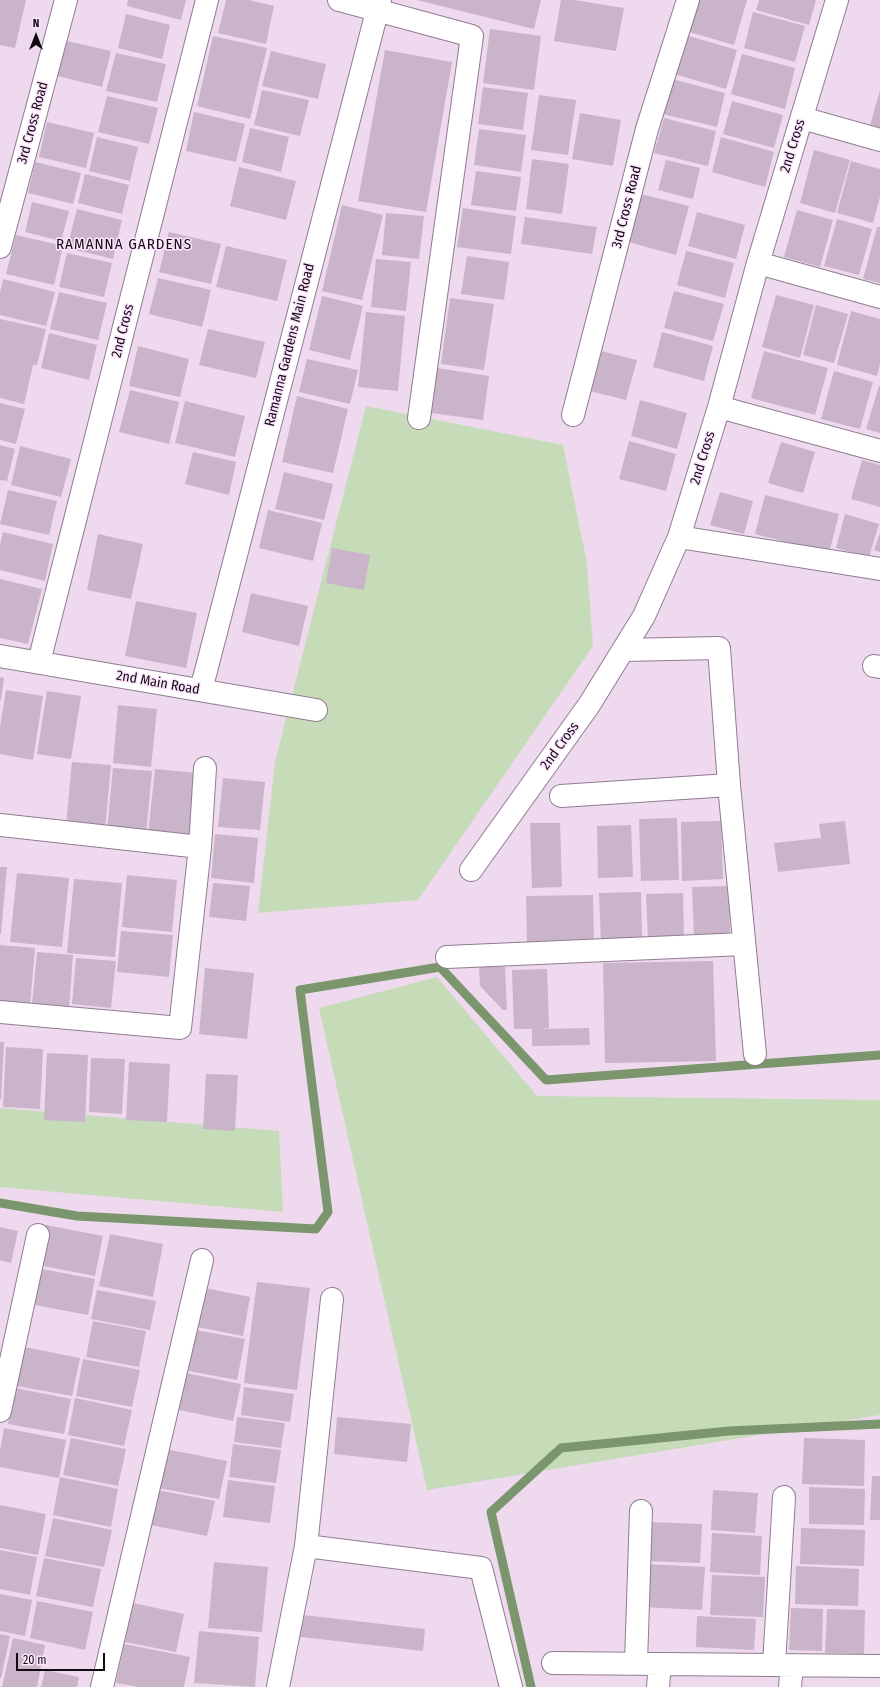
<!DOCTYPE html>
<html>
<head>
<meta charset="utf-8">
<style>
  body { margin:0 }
  #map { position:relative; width:880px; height:1687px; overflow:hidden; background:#efd9ef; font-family:"Fira Sans Condensed",sans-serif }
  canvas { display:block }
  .north { position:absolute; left:16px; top:16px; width:40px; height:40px; -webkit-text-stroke:3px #fde6fd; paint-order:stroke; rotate:0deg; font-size:11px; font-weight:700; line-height:16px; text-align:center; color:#110a12 }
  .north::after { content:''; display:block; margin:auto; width:14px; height:18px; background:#110a12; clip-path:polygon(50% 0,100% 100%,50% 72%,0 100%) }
  .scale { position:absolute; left:16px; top:1653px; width:89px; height:18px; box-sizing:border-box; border:2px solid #110a12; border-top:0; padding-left:5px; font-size:12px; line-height:14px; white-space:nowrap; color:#110a12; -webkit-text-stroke:3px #fde6fd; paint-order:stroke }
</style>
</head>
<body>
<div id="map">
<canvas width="880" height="1687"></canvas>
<div class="north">N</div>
<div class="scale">20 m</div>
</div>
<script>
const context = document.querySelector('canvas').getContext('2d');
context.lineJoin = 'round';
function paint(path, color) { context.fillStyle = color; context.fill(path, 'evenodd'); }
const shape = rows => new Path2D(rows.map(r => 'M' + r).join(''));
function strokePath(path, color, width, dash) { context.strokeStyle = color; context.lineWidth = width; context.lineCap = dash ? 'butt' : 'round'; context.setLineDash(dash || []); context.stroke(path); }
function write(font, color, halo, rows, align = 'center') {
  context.font = font + ' "Fira Sans Condensed",sans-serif'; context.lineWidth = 3; context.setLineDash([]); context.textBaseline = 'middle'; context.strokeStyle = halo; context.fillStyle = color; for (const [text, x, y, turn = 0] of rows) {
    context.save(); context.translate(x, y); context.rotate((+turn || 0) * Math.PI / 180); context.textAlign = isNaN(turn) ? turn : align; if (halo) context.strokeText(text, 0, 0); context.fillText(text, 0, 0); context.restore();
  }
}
const green = shape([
  [366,406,563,445,587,563,593,646,418,900,258,913,275,762],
  [437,977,537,1096,880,1100,880,1415,427,1490,319,1008],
  [0,1108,279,1131,283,1212,0,1187]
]);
const stream = shape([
  [0,1203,77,1216,316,1229,328,1212,300,990,440,967,546,1080,880,1055],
  [531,1687,491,1512,561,1448,729,1431,880,1424]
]);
const building = shape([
  [0,0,26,0,15,48,0,45],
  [128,0,186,0,181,20,127,6],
  [226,0,249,0,274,6,266,44,218,33],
  [417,0,541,0,534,29],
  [561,0,574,0,624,8,616,51,554,41],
  [699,0,747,0,734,45,689,32],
  [759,0,816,0,809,25,756,10],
  [753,12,805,26,795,62,744,48],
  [126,14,170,25,162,59,118,48],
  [490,29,541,36,534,90,483,83],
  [685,35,737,50,726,89,674,74],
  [213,36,267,48,250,119,197,106],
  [63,40,111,51,102,87,54,75],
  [385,50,452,62,426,212,358,201],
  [271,51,326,64,318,99,262,86],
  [116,53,166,64,157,102,106,91],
  [742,54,795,68,785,109,731,94],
  [672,79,725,93,717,127,663,114],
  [483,87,528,93,523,130,478,124],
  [262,90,309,100,300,136,254,125],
  [880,90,880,132,869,129],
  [539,95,576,100,568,155,531,150],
  [107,96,158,108,149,144,98,132],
  [732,101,783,115,774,148,723,134],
  [194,112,245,124,236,162,186,151],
  [580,113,621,120,613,166,572,159],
  [664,118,716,131,708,166,654,153],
  [47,122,94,133,86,168,39,157],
  [250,128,289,137,281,172,242,162],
  [479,129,526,135,521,172,474,165],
  [97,137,138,147,130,181,89,171],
  [721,137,774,152,765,187,712,172],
  [814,150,850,160,835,213,800,203],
  [532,159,569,164,562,214,526,209],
  [666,160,700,168,693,199,658,190],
  [851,161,880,169,880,197,873,223,837,213],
  [35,162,81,173,73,204,28,193],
  [239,167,296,181,286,220,230,206],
  [476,171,521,177,516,211,471,205],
  [85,174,129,185,122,214,78,203],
  [641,194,689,206,676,255,628,242],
  [32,202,69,211,61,241,25,232],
  [342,205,383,215,362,300,322,291],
  [463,208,516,216,511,254,457,247],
  [77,209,122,220,113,259,67,248],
  [797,210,833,220,820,267,784,257],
  [697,212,745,225,736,259,688,246],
  [386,213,424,216,419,259,382,255],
  [525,217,597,227,592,254,521,244],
  [837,219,872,229,859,275,824,266],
  [877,227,880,227,880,283,863,279],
  [169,232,221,244,211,284,159,272],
  [16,235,63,246,54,285,6,274],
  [226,246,287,260,277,301,216,287],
  [686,251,734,263,725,298,677,285],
  [67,253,112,263,104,297,59,287],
  [467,256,509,262,504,300,461,294],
  [376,259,411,262,406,311,371,307],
  [158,278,211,290,202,327,149,314],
  [3,279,55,292,46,326,0,315,0,293],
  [674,291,724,304,713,341,664,328],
  [59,292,107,303,98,340,50,329],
  [776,295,814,305,800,358,762,347],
  [322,296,363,306,350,360,309,350],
  [450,298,494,304,484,370,441,364],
  [816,305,848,314,834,363,803,355],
  [851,311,880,319,880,364,877,376,837,365],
  [366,312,405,316,398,391,358,387],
  [0,319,46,329,37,365,33,365,24,404,0,398],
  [208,329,265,342,256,378,199,365],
  [662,332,713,346,704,381,653,367],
  [49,333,97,345,89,380,41,368],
  [138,346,189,359,180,397,129,386],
  [597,350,637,360,626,400,586,390],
  [764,351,828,368,815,415,751,398],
  [307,359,358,370,350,404,299,392],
  [437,368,489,376,483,420,431,413],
  [834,371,873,382,860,429,821,419],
  [879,386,880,386,880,433,866,429],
  [130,390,179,402,169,444,119,432],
  [297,396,348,409,333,473,282,462],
  [640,400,687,413,677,449,631,436],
  [185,401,245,416,235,457,175,443],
  [0,403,25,409,16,444,0,440],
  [629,441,676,454,666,491,619,479],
  [781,442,815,452,803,493,768,483],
  [0,445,15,449,7,481,0,480],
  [20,446,71,459,61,497,11,485],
  [193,452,236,462,229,495,185,484],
  [862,460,880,465,880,507,851,499],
  [284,472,333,484,324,520,275,509],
  [8,490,57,501,49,535,0,524],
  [720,492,753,501,744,534,710,525],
  [765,495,839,514,829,553,755,534],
  [268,510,322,523,313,561,259,548],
  [845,514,879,524,869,557,836,548],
  [3,532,53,544,45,581,0,570,0,545],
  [880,533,880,552,874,550],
  [98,534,143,544,131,599,87,590],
  [332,548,370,555,364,590,326,583],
  [0,579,42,589,28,644,0,638],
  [251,593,308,606,299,646,242,632],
  [136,601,197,613,186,668,125,656],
  [0,677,4,678,1,700,0,700],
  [6,690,43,696,33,760,0,754,0,727],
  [47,691,81,696,71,759,37,754],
  [118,705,157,709,151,767,113,763],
  [72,762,111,765,105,829,66,825],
  [113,768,152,771,146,834,107,830],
  [155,769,197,773,191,839,148,835],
  [223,778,265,782,260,830,218,827],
  [677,818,679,880,641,881,639,819],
  [721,821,723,879,682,881,681,822],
  [845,821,850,864,778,872,774,843,821,838,819,824],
  [530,823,560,823,562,887,532,888],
  [631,825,633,877,598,878,597,826],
  [215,834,258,838,254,883,211,878],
  [0,867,7,867,1,934,0,934],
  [17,873,69,878,62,947,10,942],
  [127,875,177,880,172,932,122,927],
  [74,879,122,883,115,957,67,953],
  [213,883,250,886,246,921,209,917],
  [729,886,730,934,694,935,692,887],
  [641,892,642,939,601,941,599,893],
  [683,893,684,938,648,939,646,894],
  [593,895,594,943,527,945,526,896],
  [121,931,173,935,169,977,117,972],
  [0,945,35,948,30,1006,0,1004],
  [37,952,73,955,69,1009,32,1005],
  [76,958,116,961,111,1008,72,1004],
  [713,961,716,1061,605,1063,603,963],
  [479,967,505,967,507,1010,503,1010,480,986],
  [205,968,254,973,247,1039,199,1034],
  [547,969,549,1028,541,1029,589,1028,590,1045,532,1046,532,1029,514,1029,512,970],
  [0,1042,4,1042,1,1099,0,1099],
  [6,1047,43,1049,40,1109,3,1107],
  [47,1053,88,1055,85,1122,44,1120],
  [91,1058,125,1059,122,1114,89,1112],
  [129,1062,170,1064,167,1122,126,1120],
  [206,1074,238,1075,235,1131,203,1129],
  [46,1225,103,1236,95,1276,38,1265],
  [0,1227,18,1231,11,1263,0,1260],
  [110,1234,163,1244,153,1297,99,1286],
  [42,1269,95,1279,88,1315,35,1305],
  [257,1282,310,1288,297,1390,244,1383],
  [200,1287,250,1297,243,1336,192,1326],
  [97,1290,156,1301,150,1330,91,1319],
  [93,1321,146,1331,139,1367,86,1357],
  [191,1329,245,1339,237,1380,183,1370],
  [24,1347,80,1358,72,1396,17,1386],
  [83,1359,140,1370,132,1407,76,1396],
  [181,1372,241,1384,233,1421,174,1409],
  [244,1387,294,1394,290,1422,241,1415],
  [15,1388,71,1399,64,1434,8,1424],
  [75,1398,132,1410,124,1446,68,1435],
  [237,1417,285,1423,281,1448,234,1442],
  [337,1417,411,1424,407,1462,334,1454],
  [4,1428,66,1440,59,1478,0,1467,0,1451],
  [71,1438,126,1449,118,1486,63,1475],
  [804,1438,865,1440,864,1486,802,1484],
  [233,1444,281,1450,276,1483,229,1477],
  [165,1449,227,1461,219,1499,158,1488],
  [872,1476,880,1476,880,1520,870,1520],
  [60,1477,118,1489,111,1527,53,1515],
  [228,1480,275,1486,270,1523,223,1517],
  [809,1487,865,1489,864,1525,809,1524],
  [157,1490,215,1501,207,1536,150,1525],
  [713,1490,758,1493,755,1533,711,1530],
  [0,1505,46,1514,38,1555,0,1548],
  [53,1518,112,1530,104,1567,45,1556],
  [647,1522,702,1524,700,1563,645,1561],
  [801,1528,865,1530,864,1566,800,1564],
  [712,1533,762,1536,760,1575,710,1572],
  [0,1550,37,1557,30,1595,0,1589],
  [44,1558,101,1569,93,1607,36,1596],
  [214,1562,268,1567,262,1632,208,1628],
  [645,1564,705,1567,702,1610,643,1607],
  [796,1566,859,1569,858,1606,795,1604],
  [712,1575,765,1577,763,1617,710,1615],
  [0,1594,32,1600,25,1636,0,1631],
  [37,1601,93,1612,85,1650,30,1638],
  [133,1603,184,1614,176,1652,125,1642],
  [791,1608,823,1609,822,1651,789,1650],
  [827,1609,865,1610,864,1654,825,1653],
  [295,1614,425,1629,423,1651,293,1636],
  [697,1616,756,1619,754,1650,696,1647],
  [199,1631,259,1637,255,1687,194,1683],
  [0,1634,10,1636,1,1678,0,1678],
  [13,1638,45,1645,37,1687,2,1687],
  [124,1644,190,1657,184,1687,139,1687,116,1683],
  [45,1670,79,1677,77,1687,41,1687]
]);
const minor = shape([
  [339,0,472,36,419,418],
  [802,118,880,140],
  [0,247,66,0],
  [758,263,880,297],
  [719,407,880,451],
  [573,415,647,129,688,0],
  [679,537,880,569],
  [623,650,719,648,729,785,755,1054],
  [0,656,316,710],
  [39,662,207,0],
  [874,666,880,667],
  [201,690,380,0],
  [561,796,729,785],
  [0,825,200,847],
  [471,870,589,705,644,616,679,537,719,407,758,263,837,0],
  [447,957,744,944],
  [0,1012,180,1028,200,847,205,768],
  [0,1411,38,1235],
  [306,1546,481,1568,511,1687],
  [553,1663,880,1666],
  [636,1663,641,1511],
  [774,1665,784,1497],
  [102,1687,202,1260],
  [278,1687,306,1546,332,1299],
  [658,1687,660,1664],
  [790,1687,792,1665]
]);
const streetNames = [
  ["3rd Cross Road",33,123,-75],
  ["2nd Cross",793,146,-73],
  ["3rd Cross Road",627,207,-76],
  ["2nd Cross",123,331,-76],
  ["Ramanna Gardens Main Road",290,345,-76],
  ["2nd Cross",703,458,-73],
  ["2nd Main Road",158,683,10],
  ["2nd Cross",560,746,-54]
];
const neighbourhoodNames = [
  ["RAMANNA GARDENS",124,245]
];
paint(green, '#c6dcb9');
strokePath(stream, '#7b956c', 9);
paint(building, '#c9b4ca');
strokePath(minor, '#907c91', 24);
strokePath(minor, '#fff', 22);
write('14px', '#110a12', '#fde6fd', streetNames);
context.letterSpacing = '1px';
write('15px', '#110a12', '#fde6fd', neighbourhoodNames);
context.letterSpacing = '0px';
</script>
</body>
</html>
